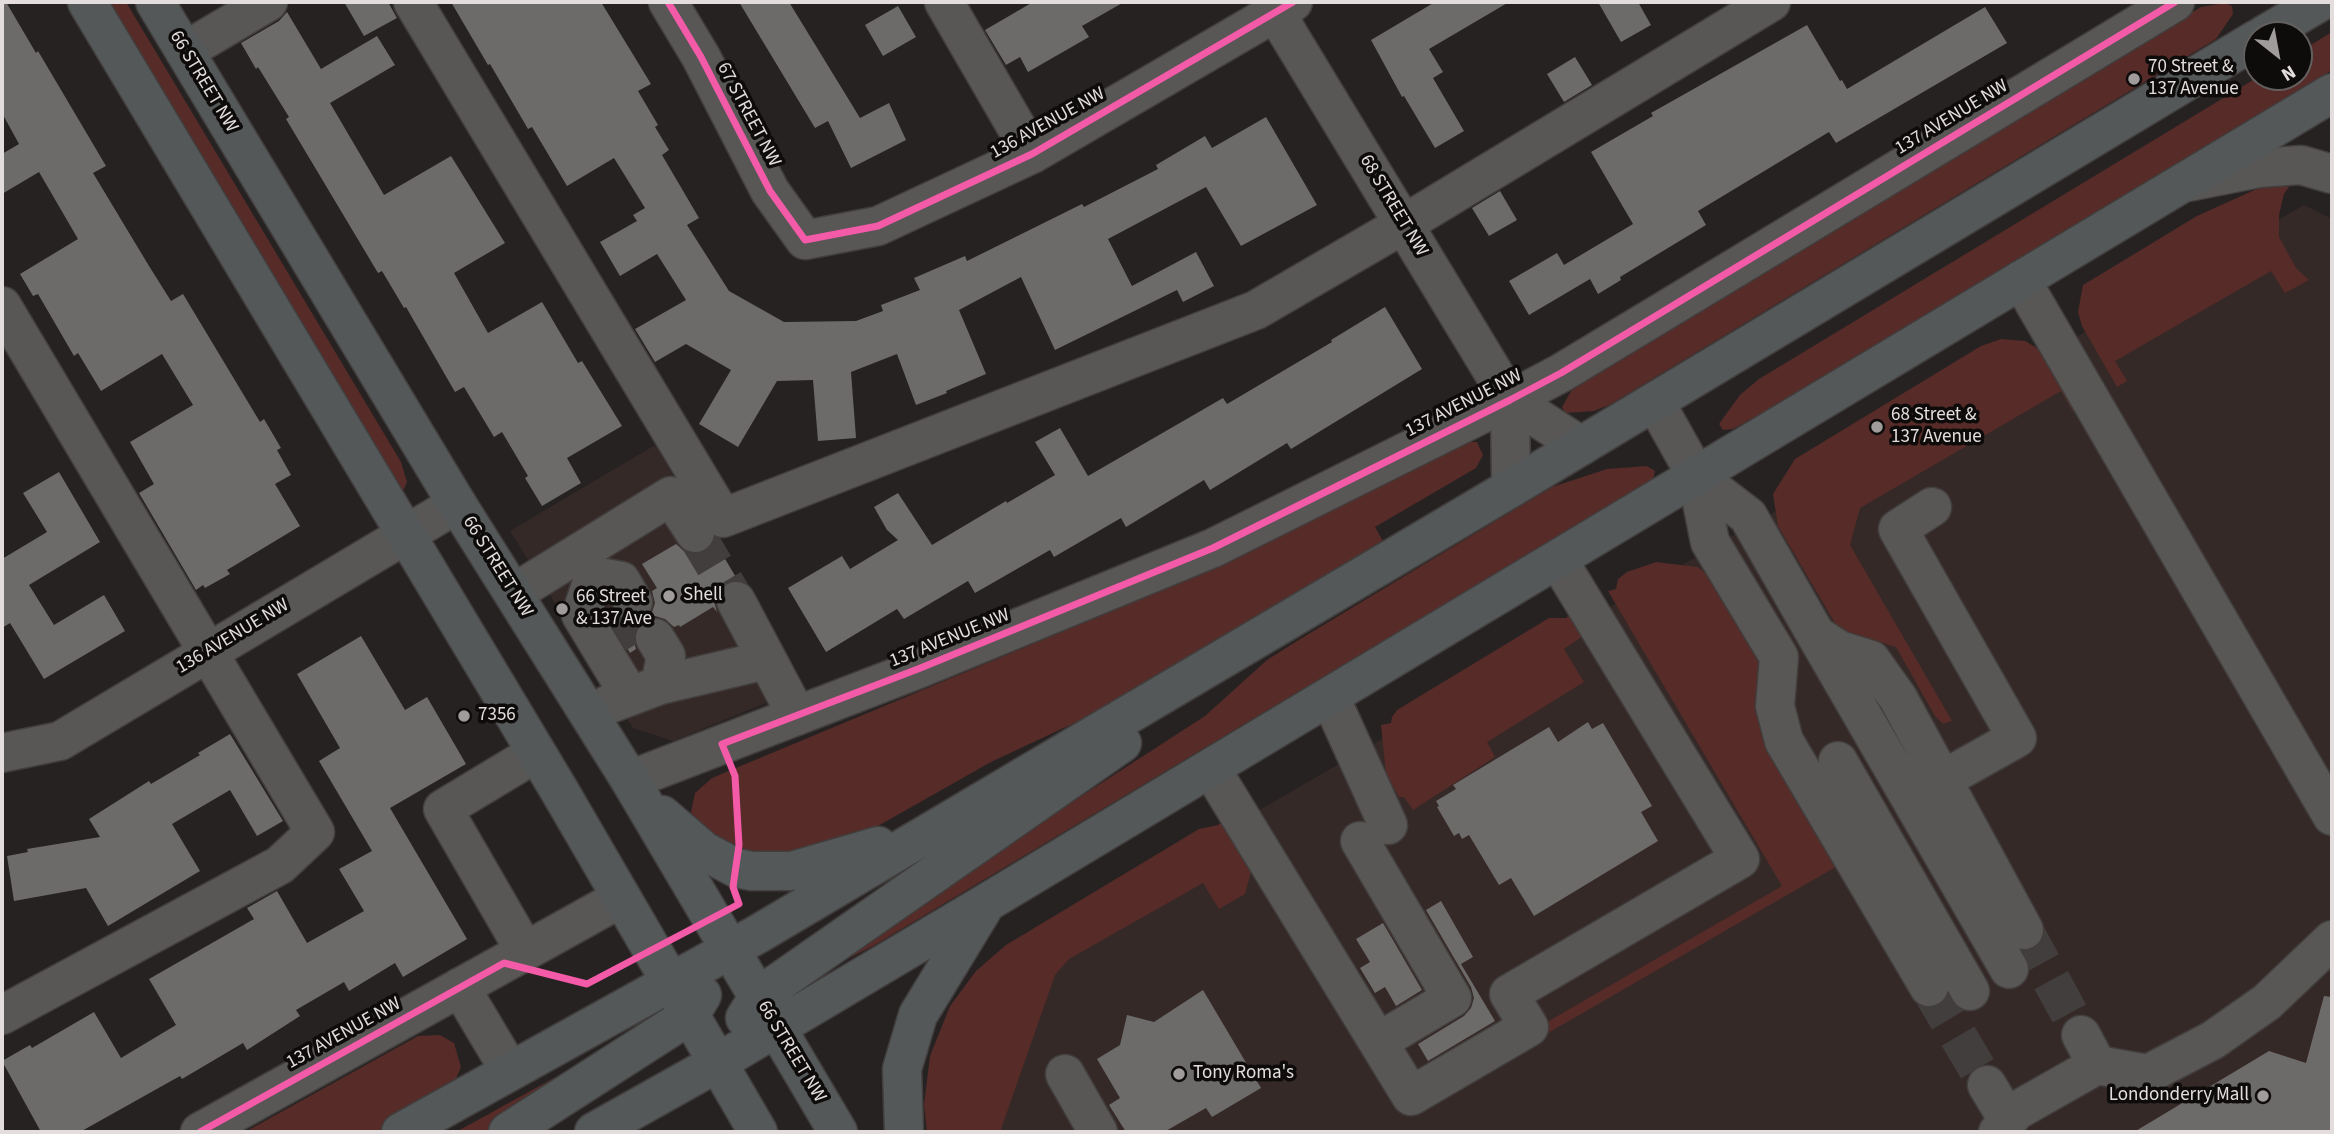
<!DOCTYPE html>
<html>
<head>
<meta charset="utf-8">
<style>
  body { margin:0 }
  #map { position:relative; width:2334px; height:1134px; overflow:hidden; background:#262222; font-family:"Source Sans 3",sans-serif }
  canvas { display:block }
  .frame { position:absolute; inset:0; border:4px solid #e3dddd; pointer-events:none }
  .north { position:absolute; left:2243px; top:21px; width:70px; height:70px; box-sizing:border-box; background:#0e0b0b; border:2px solid #635f5f; border-radius:50%; rotate:149deg; font-size:19px; font-weight:700; line-height:28px; text-align:center; color:#e3dddd }
  .north::after { content:''; display:block; margin:auto; width:24px; height:32px; background:#a19c9c; clip-path:polygon(50% 0,100% 100%,50% 72%,0 100%) }
</style>
</head>
<body>
<div id="map">
<canvas width="2334" height="1134"></canvas>
<div class="frame"></div>
<div class="north">N</div>
</div>
<script>
const context = document.querySelector('canvas').getContext('2d');
context.lineJoin = 'round';
function paint(path, color) { context.fillStyle = color; context.fill(path, 'evenodd'); }
const shape = rows => new Path2D(rows.map(r => 'M' + r).join(''));
function strokePath(path, color, width, dash) { context.strokeStyle = color; context.lineWidth = width; context.lineCap = dash ? 'butt' : 'round'; context.setLineDash(dash || []); context.stroke(path); }
function write(font, color, halo, rows, align = 'center') {
  context.font = font + ' "Source Sans 3",sans-serif'; context.lineWidth = 7; context.setLineDash([]); context.textBaseline = 'middle'; context.strokeStyle = halo; context.fillStyle = color; for (const [text, x, y, turn = 0] of rows) {
    context.save(); context.translate(x, y); context.rotate((+turn || 0) * Math.PI / 180); context.textAlign = isNaN(turn) ? turn : align; if (halo) context.strokeText(text, 0, 0); context.fillText(text, 0, 0); context.restore();
  }
}
const built = shape([
  [2304,205,2332,219,2332,1132,949,1132,992,994,1149,874],
  [655,445,800,689,673,741,633,728,510,531]
]);
const green = shape([
  [108,2,126,2,401,462,407,482,403,491,400,490],
  [2225,3,2232,6,2233,14,2216,39,1609,405,1594,411,1565,413,1562,407,1574,386,2201,7],
  [2332,32,2332,70,1770,409,1733,429,1723,430,1719,424,1740,395,1759,379,2258,77,2299,77,2299,52],
  [2291,184,2284,194,2279,215,2279,237,2296,268,2309,280,2285,293,2271,271,2115,361,2127,381,2117,387,2082,326,2078,312,2083,285,2197,216,2261,187],
  [2001,339,2025,341,2044,352,2081,408,2073,412,2061,391,1860,508,1850,545,1952,721,1943,724,1935,716,1896,647,1849,633,1835,623,1778,526,1773,494,1795,459,1981,346],
  [1462,442,1477,442,1483,455,1476,468,1375,527,1383,541,1102,710,991,762,839,848,751,859,695,826,691,812,695,793,712,778,1205,572],
  [1647,466,1655,471,1653,480,873,946,806,980,805,975,1205,716,1267,660,1297,641,1552,487,1607,469],
  [1656,562,1697,567,1724,585,1764,654,1846,861,1548,1033,1542,1025,1782,886,1608,591,1616,589,1618,579,1627,572],
  [1574,610,1590,631,1564,649,1584,682,1487,742,1495,757,1413,810,1404,797,1399,797,1386,774,1381,725,1391,723,1392,717,1397,710,1549,618,1566,618],
  [1224,819,1253,864,1245,894,1219,909,1203,883,1069,959,1055,975,1000,1132,927,1132,924,1105,930,1056,950,1006,976,971,1006,945,1199,829,1218,825],
  [440,1035,454,1043,461,1067,454,1083,438,1098,376,1132,245,1132,418,1036],
  [642,1037,492,1132,456,1132,552,1079]
]);
const building = shape([
  [2,2,6,2,36,53,38,51,106,166,93,173,149,266,171,301,183,294,260,422,264,419,281,448,277,450,291,475,275,484,300,526,227,570,230,574,205,588,203,585,196,590,139,493,154,484,130,442,193,405,162,354,101,391,78,353,74,356,38,294,33,296,20,274,78,239,39,172,2,194,2,154,19,144,2,113],
  [344,2,388,2,397,18,364,36],
  [451,2,601,2,651,84,638,91,658,125,655,127,669,150,662,155,699,218,687,225,729,291,784,322,856,321,883,311,881,305,920,290,914,278,965,256,967,261,1082,204,1084,207,1158,169,1156,165,1205,136,1212,148,1266,117,1317,205,1241,246,1206,187,1108,239,1132,286,1196,252,1214,286,1183,302,1177,290,1055,350,1021,277,959,310,986,374,946,391,947,393,916,405,897,354,851,372,856,438,818,441,813,380,777,381,738,447,699,424,731,370,686,344,655,362,635,329,686,300,657,254,620,276,600,242,637,221,633,215,645,208,614,158,567,186,532,127,528,129,490,64,488,65],
  [739,2,789,2,860,118,889,103,906,140,851,168,828,121,815,128],
  [1033,2,1124,2,1082,26,1089,37,1028,72,1020,57,1006,65,985,30],
  [1435,2,1509,2,1429,49,1443,72,1433,78,1464,131,1435,148,1404,96,1402,97,1371,40],
  [1598,2,1638,2,1651,25,1621,42],
  [898,6,916,37,883,56,865,25],
  [1985,7,2007,43,1836,143,1829,132,1698,211,1706,225,1620,277,1621,280,1598,294,1590,279,1529,315,1509,281,1557,253,1564,265,1633,224,1591,152,1653,116,1651,113,1807,25,1840,81,1842,80,1847,89],
  [287,12,321,69,377,36,395,65,330,103,384,195,451,156,505,243,454,273,488,333,542,302,578,363,582,361,622,426,567,458,581,483,542,506,525,478,528,476,502,432,494,437,464,387,455,392,406,307,404,308,382,271,378,273,286,119,289,117,258,67,256,69,241,43,279,21],
  [1575,57,1592,85,1564,102,1547,74],
  [1500,191,1517,220,1489,236,1472,208],
  [1385,307,1422,369,1291,449,1287,443,1210,490,1204,480,1126,527,1121,518,1054,557,1050,550,975,593,968,581,904,619,897,609,826,652,788,588,842,556,850,569,898,540,887,530,874,507,898,493,932,545,1006,501,1007,503,1055,475,1035,442,1060,428,1088,476,1223,398,1227,404,1332,342,1331,340],
  [59,472,100,542,29,585,54,625,104,595,125,631,44,679,10,623,2,628,2,559,47,532,23,493],
  [715,542,737,579,725,582,717,590,714,601,717,612,713,607,680,627,679,625,674,627,665,619,655,616,647,618,652,612,655,603,652,591,657,588,642,564,676,544,686,553,697,555,707,551],
  [614,613,623,621,632,624,641,622,636,628,633,638,636,649,630,653,608,617],
  [361,636,405,710,427,697,466,764,390,808,467,939,403,977,395,963,349,991,344,982,296,1010,300,1016,247,1050,243,1043,182,1079,180,1076,80,1132,41,1132,2,1061,30,1045,32,1048,94,1012,121,1058,176,1025,149,979,254,919,247,908,277,891,307,943,364,911,339,869,372,851,319,761,340,748,297,674],
  [1588,722,1592,729,1603,723,1626,762,1652,806,1641,812,1658,841,1534,916,1511,878,1499,885,1469,835,1462,839,1459,833,1454,836,1437,807,1439,806,1436,801,1456,789,1453,785,1549,727,1558,742],
  [230,734,283,821,257,836,230,790,172,824,200,871,108,926,86,888,14,901,7,856,28,852,27,849,100,837,89,819,149,781,151,784,200,755,198,753],
  [1441,901,1473,957,1461,964,1495,1021,1428,1061,1418,1044,1464,1016,1471,1008,1474,998,1471,987,1426,910],
  [1383,923,1422,990,1396,1006,1385,987,1375,993,1360,968,1370,962,1356,939],
  [1203,990,1261,1088,1212,1117,1206,1108,1164,1132,1126,1132,1109,1105,1120,1098,1097,1059,1120,1045,1127,1015,1154,1022],
  [2324,996,2332,997,2332,1132,2134,1132,2269,1051,2306,1063]
]);
const minorTunnel = shape([
  [695,533,736,601],
  [616,612,638,648],
  [2024,930,2081,1035],
  [1929,987,1987,1085]
]);
const minor = shape([
  [413,2,723,518,1256,310,1404,224,1771,2],
  [668,2,701,57,770,191,805,240,878,226,1032,154,1293,2],
  [944,2,1032,154],
  [1275,12,1510,400,1581,446],
  [185,51,268,2],
  [2188,182,2259,168,2301,165,2332,174],
  [2021,280,2332,816],
  [2,306,315,832,280,865,2,1015],
  [1510,400,1511,488],
  [1655,402,1697,477,1710,542,1779,657,1775,706,1784,741,1929,987],
  [1697,477,1748,516,1816,635,1839,650,1871,660,1898,698,2024,930],
  [1932,507,1898,529,2017,738,1942,780],
  [514,593,671,496,695,533],
  [736,601,797,716],
  [1816,635,2009,969],
  [655,638,666,656,660,685],
  [630,696,581,615,594,576,621,581,633,602],
  [1330,697,1388,825],
  [607,705,660,685,766,660],
  [2,753,60,741,457,504],
  [1838,761,1970,991],
  [1211,769,1411,1096,1529,1027,1509,994,1740,859,1558,560],
  [630,780,918,669,1213,548,1510,400,1561,373,1659,314,2175,2],
  [1360,841,1452,998,1378,1042],
  [525,951,443,809,536,753],
  [460,987,510,1071],
  [2081,1035,2097,1065],
  [1065,1074,1098,1132],
  [1987,1085,2008,1120],
  [200,1132,621,898],
  [1998,1132,2016,1111,2097,1065,2148,1074,2213,1040,2267,1002,2332,940]
]);
const major = shape([
  [87,2,559,790,758,1132],
  [155,2,457,504,630,780,838,1132],
  [2264,35,2320,2],
  [662,815,704,851,736,868,752,871,792,871,878,846],
  [745,1018,759,996,1122,743],
  [401,1132,758,934,1511,488,2257,39],
  [508,1132,690,1015,702,995],
  [594,1132,717,1063,986,903,2332,93],
  [904,1132,902,1069,918,1015,982,910]
]);
const cycleway = shape([
  [668,2,701,57,770,191,805,240,878,226,1032,154,1293,2],
  [200,1132,504,963,587,984,739,904,733,887,739,845,735,776,722,744,918,669,1213,548,1510,400,1561,373,1659,314,2175,2]
]);
const markers = [
  [2134,79,7,"#a19c9c"],
  [1877,427,7,"#a19c9c"],
  [669,596,7,"#a19c9c"],
  [562,609,7,"#a19c9c"],
  [464,716,7,"#a19c9c"],
  [1179,1074,7,"#a19c9c"],
  [2263,1096,7,"#a19c9c"]
];
const poiNames = [
  ["70 Street &",2148,68],
  ["137 Avenue",2148,90],
  ["68 Street &",1891,416],
  ["137 Avenue",1891,438],
  ["Shell",683,596],
  ["66 Street",576,598],
  ["& 137 Ave",576,620],
  ["7356",478,716],
  ["Tony Roma's",1193,1074],
  ["Londonderry Mall",2249,1096,"right"]
];
const streetNames = [
  ["66 STREET NW",203,82,59],
  ["67 STREET NW",748,115,62],
  ["137 AVENUE NW",1952,118,-31],
  ["136 AVENUE NW",1048,124,-29],
  ["68 STREET NW",1393,206,59],
  ["137 AVENUE NW",1464,404,-27],
  ["66 STREET NW",497,567,58],
  ["136 AVENUE NW",233,637,-31],
  ["137 AVENUE NW",950,639,-22],
  ["137 AVENUE NW",344,1034,-29],
  ["66 STREET NW",791,1052,59]
];
paint(built, '#352927');
paint(green, '#562b28');
paint(building, '#6d6a6a');
strokePath(minorTunnel, '#423e3e', 38, [38, 19]);
strokePath(minor, '#413e3d', 41);
strokePath(major, '#413e3d', 41);
strokePath(minor, '#595656', 38);
strokePath(major, '#545859', 38);
strokePath(cycleway, '#f35aa7', 7);
for (const [x, y, r, color] of markers) { const dot = new Path2D(); dot.arc(x, y, r, 0, 2 * Math.PI); context.fillStyle = color; context.fill(dot); strokePath(dot, '#0e0b0b', 2.5); }
write('19px', '#e3dddd', '#0e0b0b', poiNames, 'left');
write('19px', '#e3dddd', '#0e0b0b', streetNames);
</script>
</body>
</html>
